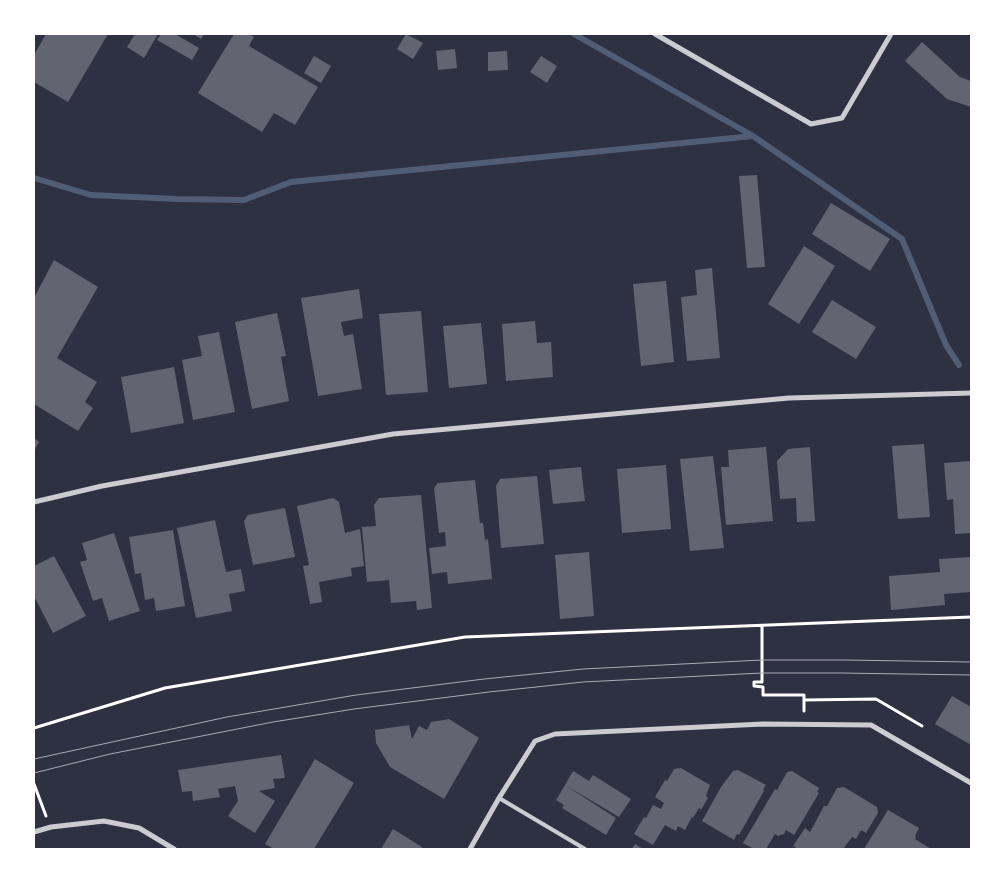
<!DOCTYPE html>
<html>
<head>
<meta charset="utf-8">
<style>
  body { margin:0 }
  #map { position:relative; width:1005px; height:883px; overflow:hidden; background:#2d3142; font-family:"Noto Serif",serif }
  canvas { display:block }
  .frame { position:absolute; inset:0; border:35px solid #fff; pointer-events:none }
</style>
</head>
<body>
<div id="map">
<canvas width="1005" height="883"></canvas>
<div class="frame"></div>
</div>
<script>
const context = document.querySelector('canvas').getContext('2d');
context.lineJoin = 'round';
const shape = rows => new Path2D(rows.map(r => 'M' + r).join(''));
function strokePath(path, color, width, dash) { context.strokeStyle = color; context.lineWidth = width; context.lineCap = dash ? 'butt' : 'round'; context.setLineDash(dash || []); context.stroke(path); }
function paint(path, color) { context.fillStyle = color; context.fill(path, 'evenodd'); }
const stream = shape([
  [574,34,753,136,902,239,946,345,959,365],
  [34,178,91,195,176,199,244,200,291,182,753,136]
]);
const building = shape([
  [46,34,108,34,68,102,34,82,34,55],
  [135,34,158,34,144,58,127,47],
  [161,34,175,34,199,48,192,60,157,40],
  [193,34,204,34,201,39],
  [234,34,249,34,254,37,249,46,318,87,295,125,274,113,262,132,198,93],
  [406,34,423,43,413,59,397,49],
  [922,42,960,77,971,81,971,107,947,99,905,61],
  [455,49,457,68,438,70,436,51],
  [507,51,508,70,488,71,488,52],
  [314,56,331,66,321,83,304,73],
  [541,56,557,66,547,83,530,72],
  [757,175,765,267,747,268,739,176],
  [831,203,890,239,870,271,812,234],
  [804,246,835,266,799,324,768,304],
  [54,260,98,287,57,358,97,382,85,402,93,408,78,431,34,404,34,298],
  [712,268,720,358,687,361,681,297,697,295,695,270],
  [666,281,674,362,641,366,633,284],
  [359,289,363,318,341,322,344,336,353,334,362,389,318,396,301,298],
  [832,300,876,327,856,359,812,332],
  [421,311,428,392,386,395,379,314],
  [277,313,286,356,281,357,289,401,252,409,235,322],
  [535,321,537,343,551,342,553,377,506,381,502,324],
  [481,323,487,384,449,388,443,326],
  [219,332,235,412,193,420,182,360,202,356,198,336],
  [174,367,184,423,131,433,121,377],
  [34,438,39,442,34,451],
  [924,444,930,517,898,519,892,446],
  [766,447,773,521,726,525,721,467,729,467,728,450],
  [810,447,815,521,797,522,796,498,780,499,777,461,788,449],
  [713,456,724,548,690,551,680,459],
  [971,461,971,533,955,534,953,499,947,500,944,463],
  [666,465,671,529,622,533,617,469],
  [581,467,585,501,553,504,549,470],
  [537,476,544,544,501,548,496,486,500,479],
  [475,480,480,523,483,523,485,540,488,539,492,579,448,584,447,572,432,574,429,548,446,546,445,532,439,533,434,488,438,483],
  [421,495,432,608,417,610,416,601,391,603,389,580,367,582,362,527,376,526,374,505,379,498],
  [333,498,339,502,345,533,360,529,364,566,351,568,352,576,319,582,322,602,310,604,303,566,309,565,297,506],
  [285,508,295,557,253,565,244,521,248,515],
  [215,520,226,572,241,569,245,591,229,594,232,611,196,618,177,528],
  [173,530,185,606,156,611,154,598,145,600,141,573,135,574,129,537],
  [114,533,140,611,109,621,102,598,93,601,80,562,87,560,82,543],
  [589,552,594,616,560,619,555,555],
  [54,556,86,616,53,633,34,596,34,566],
  [971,557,971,592,944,594,945,605,891,610,889,576,940,572,939,559],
  [952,696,971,707,971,745,935,724],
  [449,719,479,738,444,799,390,767,376,743,375,730,409,725,412,739,419,726,427,730,431,722],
  [281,755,285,778,273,779,275,788,259,791,275,801,255,833,228,816,238,801,235,786,218,789,220,797,193,801,192,791,182,792,178,770],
  [315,759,354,783,314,849,274,849,265,844],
  [681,768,710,785,706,796,708,798,701,810,699,808,693,818,692,817,685,830,678,826,676,831,665,825,653,845,634,834,644,817,646,818,653,805,661,809,664,803,655,797,665,780,667,781,674,769],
  [738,770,766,785,763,790,764,791,739,835,737,834,734,840,702,821,721,787,733,771],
  [573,771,589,781,593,775,631,799,619,817,565,785],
  [792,771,819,788,817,792,819,793,794,835,786,830,784,834,778,836,775,834,766,849,754,849,743,843,775,789,777,790,787,772],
  [565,785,616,818,606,835,562,808,564,805,556,800],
  [844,787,877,807,878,813,866,833,861,830,856,839,852,837,843,849,798,849,793,846,805,828,810,832,824,806,827,806,837,788],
  [888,810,919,828,915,836,916,837,915,839,931,849,864,849],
  [393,829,422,847,421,849,381,849],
  [635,844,643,849,632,849]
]);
const path = shape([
  [762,626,762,682,754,682,754,686,763,687,763,695,804,695,804,700,876,699,922,726],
  [804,700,804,711],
  [34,728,165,688,465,637,971,617],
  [34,784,46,816]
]);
const service = shape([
  [499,798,585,849]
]);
const minor = shape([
  [655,34,811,124,842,118,891,34],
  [34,502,102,486,393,434,789,398,971,393],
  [34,832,51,827,104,821,139,828,174,849],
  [470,849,499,798,535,741,555,734,763,724,871,725,971,783]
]);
const tram = shape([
  [34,759,227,717,356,695,484,679,583,669,762,660,844,660,971,662],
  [34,773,110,754,273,722,354,709,489,692,583,682,762,673,841,673,971,675]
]);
strokePath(stream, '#4f5d75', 6);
paint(building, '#626471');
strokePath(path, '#fff', 3);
strokePath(service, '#caccd0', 4);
strokePath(minor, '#caccd0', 5);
strokePath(tram, '#abadb3', 1);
</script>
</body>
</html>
